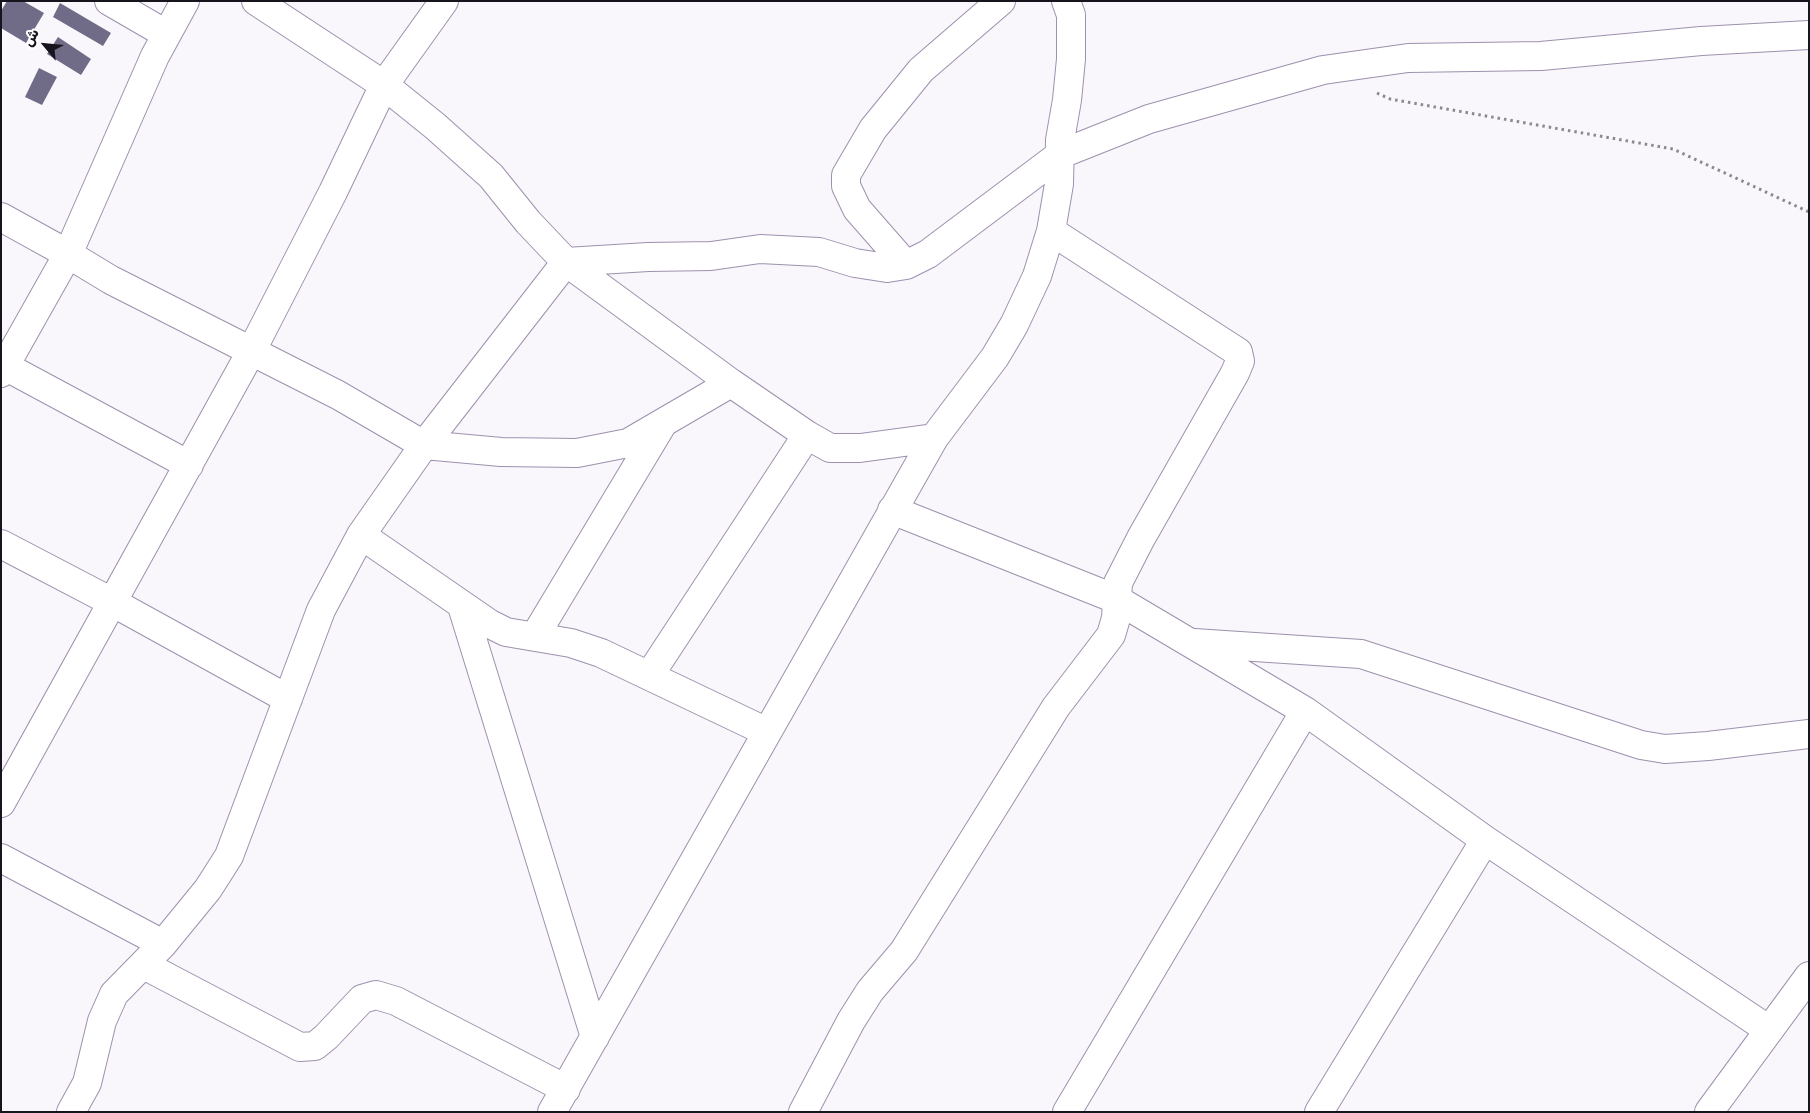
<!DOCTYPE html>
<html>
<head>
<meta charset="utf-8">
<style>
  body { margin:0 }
  #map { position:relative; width:1810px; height:1113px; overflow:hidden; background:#f9f6fc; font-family:Rubik,"Noto Sans Arabic",sans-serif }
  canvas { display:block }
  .frame { position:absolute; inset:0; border:2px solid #18141e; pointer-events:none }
  .north { position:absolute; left:20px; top:20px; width:50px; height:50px; -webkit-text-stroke:4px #fff; paint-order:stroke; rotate:298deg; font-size:14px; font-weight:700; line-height:20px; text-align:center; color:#18141e }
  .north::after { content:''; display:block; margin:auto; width:18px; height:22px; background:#18141e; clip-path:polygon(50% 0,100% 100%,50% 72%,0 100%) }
</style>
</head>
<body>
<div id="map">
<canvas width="1810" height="1113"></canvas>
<div class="frame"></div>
<div class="north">ش</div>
</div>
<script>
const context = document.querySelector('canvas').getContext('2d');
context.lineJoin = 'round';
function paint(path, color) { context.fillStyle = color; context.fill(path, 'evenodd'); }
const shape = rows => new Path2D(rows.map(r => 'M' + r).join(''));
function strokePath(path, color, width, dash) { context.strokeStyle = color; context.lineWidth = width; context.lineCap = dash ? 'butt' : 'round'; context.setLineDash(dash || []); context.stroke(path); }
const building = shape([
  [7,1,23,1,44,13,26,43,1,28,1,11],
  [60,3,111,33,103,46,53,17],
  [58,37,91,59,81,75,47,54],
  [39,68,57,77,42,105,25,97]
]);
const path = shape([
  [1377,93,1390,99,1673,149,1809,212]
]);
const minor = shape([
  [109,1,166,34],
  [256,1,384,85,435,126,491,176,528,222,566,262,731,383,807,435,830,448,860,448,934,438],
  [1,217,68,254,111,280,338,395,424,445,501,452,577,453,628,443,731,383],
  [906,265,857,209,846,186,846,175,873,129,921,70,1001,1],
  [1,364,189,465],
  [1,373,68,254,155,56,185,1],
  [892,510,1116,599,1305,711,1485,840,1769,1030],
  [361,535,490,624,506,632,571,643,601,653,767,732],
  [1,544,112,602,288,699],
  [462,606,595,1037],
  [535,636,663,423],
  [1194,643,1361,654,1641,745,1665,749,1708,746,1809,734],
  [649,676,807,435],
  [1,803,252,350,333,192,384,85,444,1],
  [1,858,163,944],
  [144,965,300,1047,315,1046,326,1037,362,999,376,995,396,1001,566,1089],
  [71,1112,87,1083,102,1021,114,994,163,944,208,889,229,856,321,610,361,535,424,445,566,262,648,257,711,256,760,249,819,252,855,263,887,268,906,265,928,254,1061,154,1149,119,1323,70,1408,58,1541,56,1701,41,1809,35],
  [552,1112,934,438,995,357,1014,325,1037,276,1051,231,1059,184,1060,140,1067,100,1071,59,1071,15,1066,1],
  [803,1112,851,1021,870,991,904,951,1056,707,1111,635,1116,618,1118,583,1141,538,1235,373,1240,361,1238,352,1051,231],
  [1067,1112,1305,711],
  [1319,1112,1485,840],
  [1709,1112,1809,976]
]);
paint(building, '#706c87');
strokePath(minor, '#9d91ad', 30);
strokePath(path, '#8b8890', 3, [2.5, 4]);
strokePath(minor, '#fff', 28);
</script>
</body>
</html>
